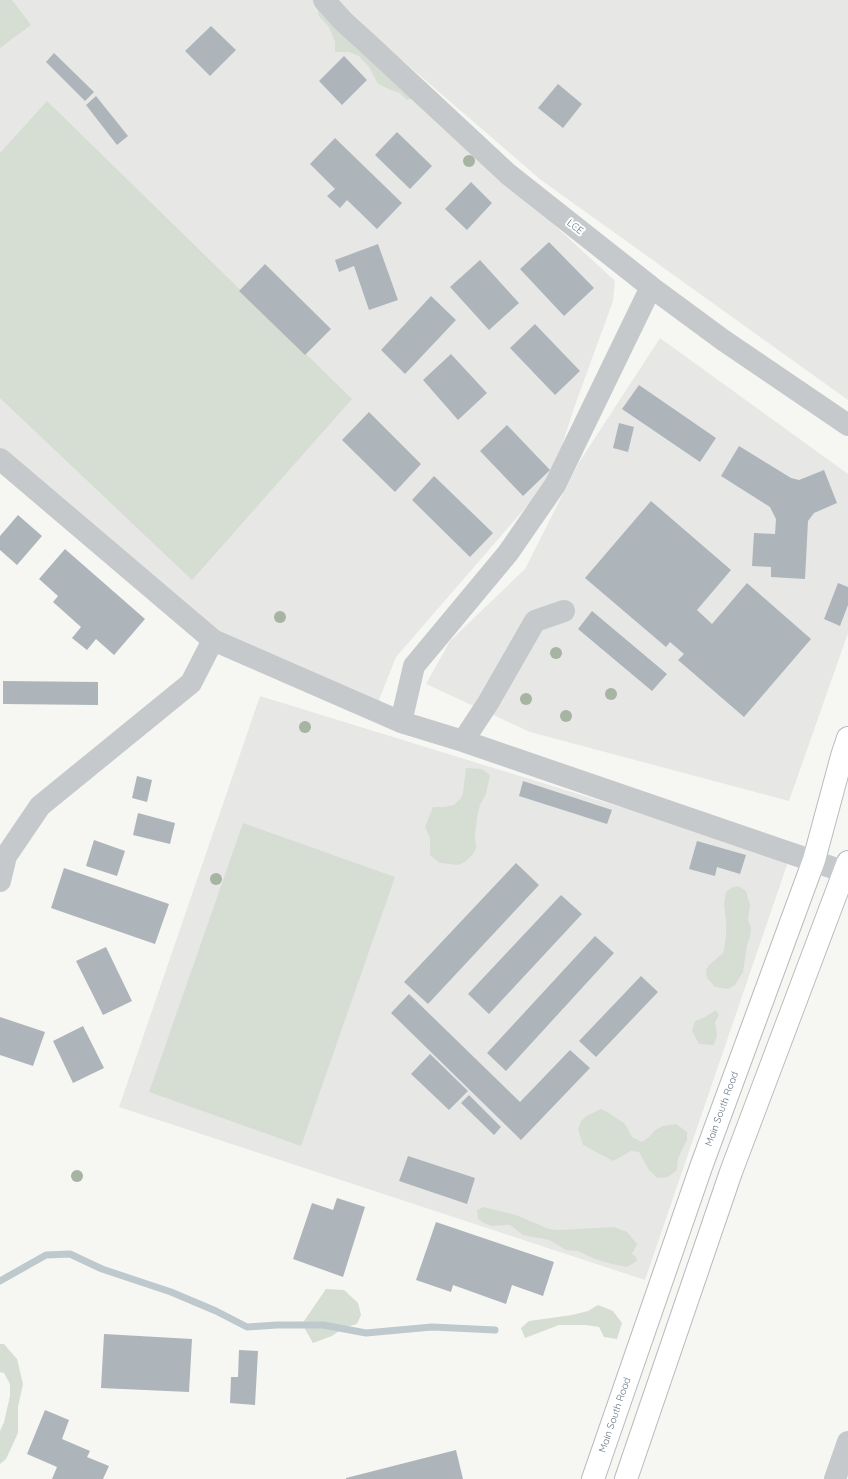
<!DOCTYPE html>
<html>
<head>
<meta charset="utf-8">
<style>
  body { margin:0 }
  canvas { display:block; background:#f6f6f2 }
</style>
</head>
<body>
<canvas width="848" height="1479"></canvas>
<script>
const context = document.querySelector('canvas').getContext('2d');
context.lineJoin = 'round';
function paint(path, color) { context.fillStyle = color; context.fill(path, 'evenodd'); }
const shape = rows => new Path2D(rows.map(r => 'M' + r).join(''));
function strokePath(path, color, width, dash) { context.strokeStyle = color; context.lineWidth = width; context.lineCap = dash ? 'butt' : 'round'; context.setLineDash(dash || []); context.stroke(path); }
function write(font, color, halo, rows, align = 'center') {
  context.font = font + ' Quicksand,sans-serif'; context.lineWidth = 4; context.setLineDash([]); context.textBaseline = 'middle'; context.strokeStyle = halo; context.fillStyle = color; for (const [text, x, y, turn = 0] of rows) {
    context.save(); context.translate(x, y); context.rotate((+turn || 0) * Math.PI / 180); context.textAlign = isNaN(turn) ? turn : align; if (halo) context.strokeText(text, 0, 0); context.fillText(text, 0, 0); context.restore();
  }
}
const built = shape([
  [0,0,313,0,340,27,615,281,613,301,574,408,552,477,396,657,375,710,213,640,0,459],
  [337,0,848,0,848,400,541,180,352,17],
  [660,338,848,474,848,633,789,801,530,732,426,684,450,641,525,569,578,464],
  [260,696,789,859,645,1280,119,1107]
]);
const green = shape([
  [0,0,12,0,31,25,0,48],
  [316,2,414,98,407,100,400,93,391,90,378,84,369,67,359,56,349,52,335,52,335,42,329,27,319,16],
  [47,101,352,399,192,580,0,398,0,153],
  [466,768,482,769,490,775,486,794,480,805,477,818,475,836,476,848,473,854,465,862,458,865,440,863,430,855,430,838,425,827,433,807,443,807,454,805,461,798,463,793],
  [243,823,395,877,301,1146,149,1092],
  [738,886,746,891,750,905,748,920,751,928,750,937,747,945,743,972,735,985,728,989,715,987,707,978,706,970,709,965,722,954,724,950,726,936,726,921,724,904,726,892,731,888],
  [716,1010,719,1015,715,1022,717,1035,714,1045,699,1044,692,1031,695,1021,705,1017],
  [601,1109,609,1113,625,1124,632,1137,642,1142,649,1137,655,1130,663,1126,676,1124,687,1132,687,1140,678,1158,677,1170,668,1177,657,1178,649,1170,639,1152,631,1151,613,1161,583,1145,578,1129,581,1121,586,1116],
  [484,1207,516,1215,549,1229,557,1230,614,1227,627,1232,637,1244,632,1254,636,1257,637,1261,627,1267,612,1264,595,1259,578,1251,566,1250,549,1240,523,1235,510,1225,491,1226,484,1223,478,1219,477,1210],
  [326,1289,344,1290,358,1303,361,1315,357,1324,343,1328,332,1336,313,1343,302,1324],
  [598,1305,613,1311,622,1323,617,1339,604,1337,599,1327,586,1325,559,1325,525,1338,521,1328,529,1321,572,1315,588,1311],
  [0,1344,4,1344,17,1359,23,1384,18,1407,18,1433,6,1459,0,1464,0,1431,4,1422,10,1396,10,1384,4,1373,0,1372]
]);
const stream = shape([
  [0,1281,46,1255,70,1254,102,1269,171,1292,216,1311,247,1327,277,1325,323,1325,366,1333,432,1327,495,1330]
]);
const building = shape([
  [211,26,236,50,210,76,185,51],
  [54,53,94,92,85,101,46,62],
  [344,56,367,80,342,105,319,81],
  [558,84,582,104,563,128,538,108],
  [96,96,128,136,117,145,86,105],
  [397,132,432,166,410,189,375,155],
  [335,138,402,203,377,229,347,200,340,208,327,196,335,189,310,164],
  [471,182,492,203,467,230,445,209],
  [549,242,594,288,564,316,520,269],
  [378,244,398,300,369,310,354,266,339,272,335,260],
  [480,260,519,303,489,330,450,287],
  [265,264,331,329,305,355,239,291],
  [431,296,456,320,405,374,381,350],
  [535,324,580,371,555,395,510,348],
  [451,354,487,393,458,420,423,380],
  [639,385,716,438,700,462,622,409],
  [369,412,421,464,395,492,342,440],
  [619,423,634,427,628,452,613,448],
  [507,425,550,470,523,496,480,451],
  [739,446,791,478,799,480,824,470,837,503,814,513,808,521,805,579,771,577,771,567,752,566,754,533,775,534,776,519,770,507,721,476],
  [434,476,493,533,470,557,412,500],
  [651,501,731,570,697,610,712,624,747,583,811,639,744,717,678,660,684,654,670,642,666,647,585,578],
  [18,515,42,536,17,565,0,550,0,536],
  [65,549,145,619,114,655,96,639,87,650,72,638,81,627,53,602,58,596,39,579],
  [838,583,848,587,848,605,840,626,824,619],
  [592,611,667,674,652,691,578,629],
  [3,681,98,682,98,705,3,704],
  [137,776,152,780,147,802,132,798],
  [523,781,612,810,607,824,519,796],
  [138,813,175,823,170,844,133,835],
  [94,840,125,851,117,876,86,866],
  [697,841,746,855,740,874,717,867,715,876,689,869],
  [516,863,539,885,428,1004,404,982],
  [64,868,169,904,155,944,51,908],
  [561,895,582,914,489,1014,468,994],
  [595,936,614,953,506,1071,487,1053],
  [106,947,132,1001,103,1015,76,961],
  [641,976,658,992,596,1057,579,1041],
  [409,994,520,1102,570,1050,590,1068,521,1140,391,1013],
  [0,1017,45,1032,33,1066,0,1055],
  [83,1026,104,1068,73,1083,53,1041],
  [430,1054,468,1091,449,1110,411,1074],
  [469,1095,501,1127,494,1135,461,1103],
  [408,1156,475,1178,467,1204,399,1181],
  [337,1198,365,1207,343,1277,293,1259,312,1203,333,1210],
  [436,1222,554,1262,543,1296,512,1285,506,1304,453,1285,451,1292,416,1280],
  [104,1334,192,1339,189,1392,101,1388],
  [239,1350,258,1351,255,1405,230,1403,231,1377,238,1377],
  [45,1410,69,1420,62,1439,90,1451,87,1457,109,1466,103,1479,52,1479,57,1467,27,1454],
  [456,1450,463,1479,346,1479,346,1478]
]);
const minor = shape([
  [324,0,344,22,365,41,508,174,651,287,723,340,848,425],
  [0,459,213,640,401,722,463,741,848,873],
  [401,722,414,666,508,553,555,485,651,287],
  [463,741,488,703,535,621,564,611],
  [0,881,6,856,40,806,191,683,213,640],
  [835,1479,848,1442]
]);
const major = shape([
  [593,1479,701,1167,814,860,842,756,848,738],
  [626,1479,731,1172,848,862]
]);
const trees = [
  [469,161],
  [280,617],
  [556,653],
  [611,694],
  [526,699],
  [566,716],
  [305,727],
  [216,879],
  [77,1176]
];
const streetNames = [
  ["LCE",575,227,38],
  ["Main South Road",722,1109,-70],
  ["Main South Road",615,1415,-71]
];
paint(built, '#e7e8e6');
paint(green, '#d6ded3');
strokePath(stream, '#bec9ce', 7);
paint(building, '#adb5bb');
strokePath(major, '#b8bcc0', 24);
strokePath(minor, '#c5c9cc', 22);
strokePath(major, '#fff', 22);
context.fillStyle = '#a7b3a3';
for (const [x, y] of trees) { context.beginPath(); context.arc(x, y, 6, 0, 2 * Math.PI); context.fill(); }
write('10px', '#637486', '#fff', streetNames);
</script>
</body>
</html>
